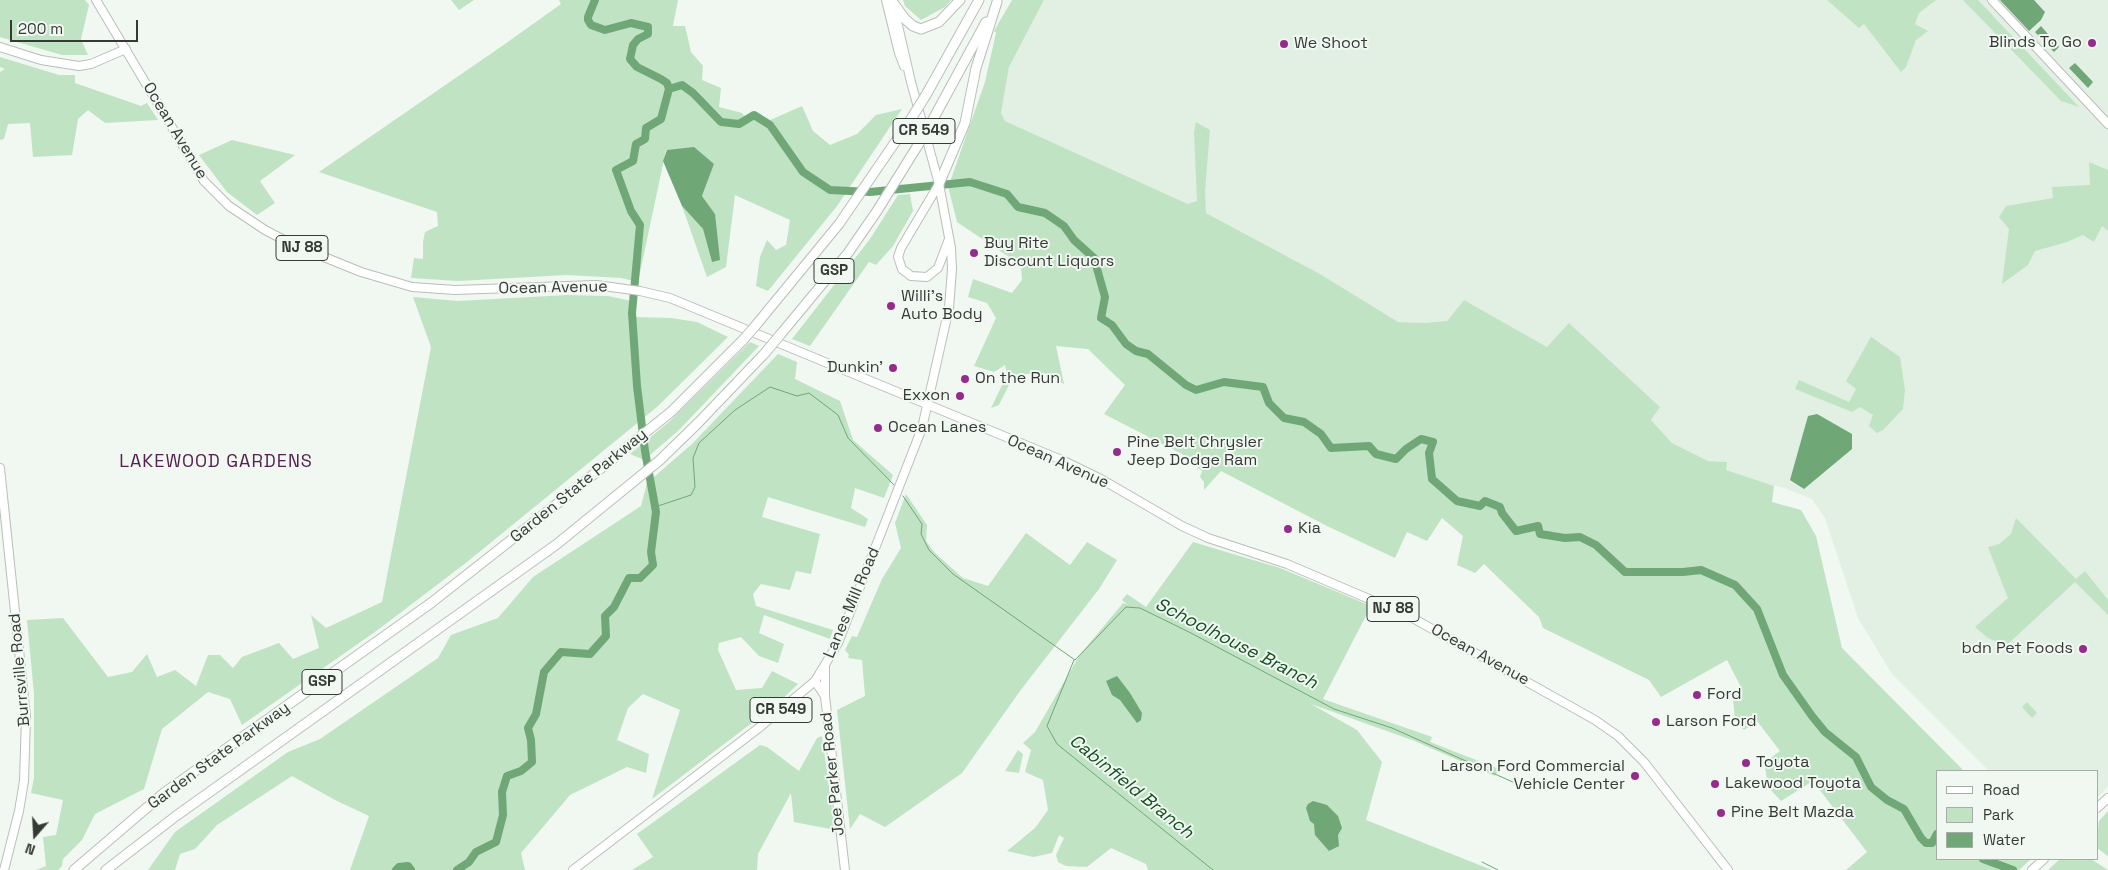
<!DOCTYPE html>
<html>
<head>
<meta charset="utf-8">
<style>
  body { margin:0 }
  #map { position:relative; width:2108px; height:870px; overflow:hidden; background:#f0f8f1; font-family:"Space Grotesk",sans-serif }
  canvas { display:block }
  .legend { position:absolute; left:1936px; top:770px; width:162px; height:90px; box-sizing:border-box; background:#f0f8f1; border:1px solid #a6aca6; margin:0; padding:6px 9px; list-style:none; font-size:15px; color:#363936 }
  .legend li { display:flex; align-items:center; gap:10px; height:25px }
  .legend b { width:25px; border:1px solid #a6aca6 }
  .north { position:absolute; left:10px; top:810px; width:50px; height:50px; -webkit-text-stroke:4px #f0f8f1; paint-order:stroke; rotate:199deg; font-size:14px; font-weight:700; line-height:20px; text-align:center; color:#363936 }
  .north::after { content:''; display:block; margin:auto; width:18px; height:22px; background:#363936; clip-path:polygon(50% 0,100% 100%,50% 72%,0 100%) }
  .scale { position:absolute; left:10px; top:20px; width:128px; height:22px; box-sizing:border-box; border:2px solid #363936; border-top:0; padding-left:6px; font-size:15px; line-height:18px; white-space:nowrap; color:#363936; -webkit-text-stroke:4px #f0f8f1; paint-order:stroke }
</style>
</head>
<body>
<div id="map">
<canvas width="2108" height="870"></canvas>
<ul class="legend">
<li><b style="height:6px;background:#fff"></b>Road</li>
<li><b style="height:14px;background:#bfe3c3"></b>Park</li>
<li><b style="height:14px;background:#70a777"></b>Water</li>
</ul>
<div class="north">N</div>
<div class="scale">200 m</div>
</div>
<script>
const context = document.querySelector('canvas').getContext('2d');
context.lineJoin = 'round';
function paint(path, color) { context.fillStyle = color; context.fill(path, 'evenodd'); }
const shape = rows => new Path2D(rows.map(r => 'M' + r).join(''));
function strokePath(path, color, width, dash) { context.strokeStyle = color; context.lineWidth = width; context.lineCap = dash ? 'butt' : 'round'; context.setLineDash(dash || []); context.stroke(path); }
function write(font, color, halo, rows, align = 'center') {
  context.font = font + ' "Space Grotesk",sans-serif'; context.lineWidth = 4; context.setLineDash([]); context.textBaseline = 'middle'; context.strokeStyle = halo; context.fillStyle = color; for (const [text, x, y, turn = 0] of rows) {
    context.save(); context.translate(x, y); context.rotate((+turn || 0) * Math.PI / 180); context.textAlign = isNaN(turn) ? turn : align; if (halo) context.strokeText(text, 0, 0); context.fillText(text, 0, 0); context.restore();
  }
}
const built = shape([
  [1044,0,2108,0,2108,786,2097,798,2097,771,1989,771,1892,674,1858,618,1825,518,1812,499,1784,488,1760,482,1726,470,1726,462,1708,461,1672,443,1651,420,1660,407,1570,324,1547,347,1464,300,1447,321,1424,323,1397,322,1320,274,1197,208,1005,121,1001,113,1009,67]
]);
const green = shape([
  [0,0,85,0,89,5,81,39,88,55,62,55,0,37],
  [451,0,474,0,459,10],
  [559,0,678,0,673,26,685,26,691,52,703,66,702,80,721,88,719,107,742,113,744,116,747,115,768,121,802,106,813,131,830,145,857,134,876,115,902,109,837,206,768,291,756,286,760,257,767,240,776,250,786,245,790,220,735,195,726,267,707,277,682,206,703,229,712,262,715,214,702,196,714,164,666,150,638,282,621,278,567,275,458,281,411,278,414,258,423,259,423,242,425,232,438,226,437,212,319,172,505,44,561,4],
  [903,0,951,0,945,7,921,20,905,6],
  [1012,0,1044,0,1009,67,1001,113,1005,121,1188,204,1197,201,1194,132,1196,122,1210,130,1205,191,1206,213,1320,274,1398,322,1424,323,1447,321,1464,300,1547,347,1569,323,1660,407,1651,420,1672,443,1708,461,1727,462,1726,470,1774,486,1772,502,1801,510,1816,536,1842,648,1964,771,1937,771,1937,859,2031,859,2019,870,1846,870,1867,852,1813,781,1781,801,1769,788,1764,763,1780,751,1757,721,1744,730,1735,721,1733,699,1742,689,1727,660,1661,697,1649,680,1543,628,1539,617,1484,564,1475,573,1457,565,1463,536,1442,518,1427,541,1407,532,1395,558,1327,526,1221,471,1204,490,1204,482,1200,477,1202,471,1182,454,1104,414,1125,385,1088,349,1056,346,1064,384,1044,373,1014,375,999,405,991,408,1007,375,1005,365,994,372,974,366,996,318,987,303,968,297,973,279,1012,293,1022,280,1021,265,957,222,947,182,950,182,985,82,996,33,994,31],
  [1827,0,1936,0,1919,13,1915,24,1928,31,1916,40,1906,67,1901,72,1864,24,1859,28],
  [1963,0,1978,0,2079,107,2061,101],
  [0,57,59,75,75,75,75,83,141,106,147,103,158,120,105,123,88,110,78,119,72,155,33,157,30,123,8,124,4,139,0,140,0,72,5,69,0,67],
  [232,140,295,155,260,181,275,203,257,215,227,192,199,155],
  [2089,162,2108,170,2108,231,2102,226,2094,242,2083,235,2067,242,2035,251,2028,265,2002,284,2009,229,1999,217,2006,206,2053,198,2052,187,2090,185],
  [910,194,913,211,893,246,876,265,869,262,810,346,792,339,870,239,898,195],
  [567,295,608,296,636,302,636,317,671,318,697,322,728,337,657,407,467,562,379,629,242,725,230,699,208,692,162,729,144,789,95,814,82,840,63,859,62,866,58,870,36,870,46,866,43,837,56,835,63,800,31,793,34,778,34,694,27,620,63,618,108,677,132,672,147,654,157,677,175,670,196,686,208,655,220,655,233,668,242,657,279,643,293,659,319,648,311,615,326,628,382,602,431,347,413,297,458,301],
  [1871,337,1900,357,1905,390,1903,409,1883,430,1877,433,1869,426,1873,415,1860,407,1852,412,1795,389,1799,380,1849,402,1856,389,1846,381],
  [750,342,759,346,679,430,643,461,642,459,630,454,670,421],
  [778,354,797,362,795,379,840,401,853,440,893,475,884,498,855,488,851,508,868,519,865,527,768,497,762,517,820,534,811,574,796,571,790,590,761,584,753,594,756,606,833,630,830,639,764,615,759,633,784,644,778,663,759,656,741,637,719,643,718,650,736,690,762,688,772,671,798,684,778,703,652,799,680,710,643,694,628,708,617,740,649,754,646,773,627,767,570,795,521,853,525,870,350,870,369,816,335,800,292,776,217,825,195,849,180,854,175,870,148,870,175,832,288,752,320,739,438,658,451,635,498,618,533,577,641,506,647,483,692,444],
  [906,494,927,525,926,541,935,553,963,578,988,586,1026,533,1070,565,1087,542,1117,560,1099,589,1020,691,962,773,885,827,860,814,850,829,837,710,865,696,862,660,848,658,849,655,845,650,852,636,857,637,882,579,901,548,895,523],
  [2016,518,2076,579,2085,571,2108,600,2108,615,2075,582,2010,642,2005,651,1995,641,1988,638,1975,627,2008,598,1988,547,1999,544,2011,534],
  [1193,542,1280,568,1371,606,1323,699,1432,737,1430,742,1499,769,1495,776,1412,740,1311,704,1357,730,1382,762,1366,820,1492,870,1148,870,1146,864,1111,848,1087,867,1066,866,1058,862,1056,855,1064,838,1059,835,1052,853,1033,857,1007,851,1035,828,1048,810,1043,780,1025,772,1031,750,1023,743,1035,732,1079,656,1123,603,1128,605,1122,600,1127,594,1146,607],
  [2027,702,2037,713,2032,718,2022,707],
  [822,736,835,830,794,822,791,793,758,854,757,870,632,870,653,857,637,834,760,745,767,747,799,771,817,738],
  [1018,750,1023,754,1019,773,1005,771],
  [2108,811,2108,856,2097,848,2097,838,2099,821],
  [2060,859,2091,859,2108,870,2048,870]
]);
const water = shape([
  [2000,0,2034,0,2045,12,2041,20,2029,31],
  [2041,26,2059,47,2054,52,2035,32],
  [2075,63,2093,82,2088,88,2069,68],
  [694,147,714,164,702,196,715,214,720,260,712,262,703,229,682,206,663,161,667,150],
  [1817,414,1852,434,1852,449,1804,489,1790,480,1808,416],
  [1117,676,1130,693,1142,713,1141,720,1137,723,1120,700,1112,695,1106,681],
  [1313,801,1327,805,1338,816,1342,828,1338,835,1339,846,1329,851,1315,835,1314,824,1310,821,1306,808,1308,804]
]);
const stream = shape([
  [903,496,922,524,921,534,929,550,953,574,1075,660,1126,607,1140,608,1189,632,1334,709,1392,728,1515,783],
  [655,507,691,495,695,487,693,458,699,443,735,410,770,387,797,396,809,393,838,415,848,438,894,485],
  [1074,660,1047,726,1057,744,1213,870],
  [1482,862,1498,870]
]);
const river = shape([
  [595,0,588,17,588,20,591,25,605,30,631,23,648,27,648,34,638,39,633,45,630,59,637,67,661,79,667,83,669,89],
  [669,89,682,85,693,93,721,122,739,124,754,115,770,125,803,172,830,190,870,192,970,182,1007,194,1018,207,1045,213,1064,226,1074,240,1094,258,1105,297,1101,318,1112,325,1126,344,1136,351,1148,354,1186,385,1196,390,1224,382,1263,387,1269,403,1284,418,1304,422,1321,434,1331,448,1369,446,1376,454,1396,459,1406,449,1421,439,1433,442,1429,453,1432,479,1457,501,1480,506,1485,501,1500,507,1502,513,1516,531,1538,526,1540,534,1565,538,1580,537,1596,545,1625,572,1683,572,1701,570,1735,585,1757,609,1783,675,1812,716,1825,732,1856,757,1871,787,1887,800,1904,809,1921,838,1926,843,1932,843,1937,834],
  [1983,859,2013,870],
  [396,870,399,867,408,866,411,870],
  [457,870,469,862,476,852,496,842,503,815,502,792,507,776,521,771,532,762,531,740,528,728,536,714,544,672,561,652,590,654,606,636,605,616,614,607,629,578,640,578,653,565,651,552,656,512,645,451,637,386,632,313,640,225,631,211,616,170,633,161,636,144,645,139,646,128,661,119,669,89]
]);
const secondary = shape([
  [0,47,41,60,79,66,91,64,126,49],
  [0,468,26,717,24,781,19,811,4,870],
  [815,681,825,696,845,870],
  [2097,808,2108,798],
  [2032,870,2044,859]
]);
const primary = shape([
  [96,0,204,181,229,206,265,230,292,244,361,272,412,287,455,290,596,285,640,291,670,298,1064,461,1101,479,1182,526,1208,538,1287,564,1409,616,1595,720,1618,736,1644,762,1728,870],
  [886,0,899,53,904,66],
  [1992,0,2108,124],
  [939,184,901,248,898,257,902,269,911,276,927,277,938,268,949,239],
  [825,696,825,665],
  [573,870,760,727,815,681,838,643,922,428,949,308,952,269,951,248,939,184,911,82,893,4]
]);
const highway = shape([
  [892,1,905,19,913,26,921,29,939,22,960,0],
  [926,95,979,0],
  [931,123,986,22],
  [939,184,965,123,976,68,997,2],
  [756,325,839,224,911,119],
  [780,335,848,253,877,211,918,145],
  [74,870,164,793,431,603,558,503,672,411,743,340],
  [106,870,176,816,557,544,660,460,699,422,765,353]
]);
const highwayBridge = shape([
  [911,119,926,95],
  [918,145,931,123],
  [743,340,756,325],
  [765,353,780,335]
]);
const markers = [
  [2092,43,5,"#962b8d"],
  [1284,44,5,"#962b8d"],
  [974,253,5,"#962b8d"],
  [891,306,5,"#962b8d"],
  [893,368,5,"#962b8d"],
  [965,379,5,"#962b8d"],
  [960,396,5,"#962b8d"],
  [878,428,5,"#962b8d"],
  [1117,452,5,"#962b8d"],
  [1288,529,5,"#962b8d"],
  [2083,649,5,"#962b8d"],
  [1697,695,5,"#962b8d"],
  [1656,722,5,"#962b8d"],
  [1746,763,5,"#962b8d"],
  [1635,776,5,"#962b8d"],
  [1715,784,5,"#962b8d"],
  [1721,813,5,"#962b8d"]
];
const shields = [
  [924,131,62],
  [302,248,52],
  [834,271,40],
  [1393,609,52],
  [322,682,40],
  [781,710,62]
];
const shieldNames = [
  ["CR 549",924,131],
  ["NJ 88",302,248],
  ["GSP",834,271],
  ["NJ 88",1393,609],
  ["GSP",322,682],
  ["CR 549",781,710]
];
const poiNames = [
  ["Blinds To Go",2082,43,"right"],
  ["We Shoot",1294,44],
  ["Buy Rite",984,244],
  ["Discount Liquors",984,262],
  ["Willi's",901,297],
  ["Auto Body",901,315],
  ["Dunkin'",883,368,"right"],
  ["On the Run",975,379],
  ["Exxon",950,396,"right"],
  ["Ocean Lanes",888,428],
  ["Pine Belt Chrysler",1127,443],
  ["Jeep Dodge Ram",1127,461],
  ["Kia",1298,529],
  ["bdn Pet Foods",2073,649,"right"],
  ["Ford",1707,695],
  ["Larson Ford",1666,722],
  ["Toyota",1756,763],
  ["Larson Ford Commercial",1625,767,"right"],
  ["Vehicle Center",1625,785,"right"],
  ["Lakewood Toyota",1725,784],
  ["Pine Belt Mazda",1731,813]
];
const streetNames = [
  ["Ocean Avenue",175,131,59],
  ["Ocean Avenue",553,288,-1],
  ["Ocean Avenue",1058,462,24],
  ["Garden State Parkway",579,486,-39],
  ["Lanes Mill Road",852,603,-67],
  ["Ocean Avenue",1480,655,29],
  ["Burrsville Road",20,670,-95],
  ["Garden State Parkway",219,756,-36],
  ["Joe Parker Road",833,774,-96]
];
const neighbourhoodNames = [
  ["LAKEWOOD GARDENS",216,462]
];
const waterNames = [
  ["Schoolhouse Branch",1236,644,27],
  ["Cabinfield Branch",1131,787,39]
];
paint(built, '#e2f0e3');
paint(green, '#bfe3c3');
paint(water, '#70a777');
strokePath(stream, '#70a777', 1);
strokePath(river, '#70a777', 8);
strokePath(secondary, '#b8bfb8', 10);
strokePath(primary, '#b8bfb8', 10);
strokePath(highway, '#b8bfb8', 11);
strokePath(secondary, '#fff', 8);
strokePath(primary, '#fff', 8);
strokePath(highway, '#fff', 9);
strokePath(highwayBridge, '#b8bfb8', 11, []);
strokePath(highwayBridge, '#fff', 9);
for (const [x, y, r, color] of markers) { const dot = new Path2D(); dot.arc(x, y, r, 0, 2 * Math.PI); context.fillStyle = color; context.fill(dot); strokePath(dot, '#f0f8f1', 2); }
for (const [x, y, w] of shields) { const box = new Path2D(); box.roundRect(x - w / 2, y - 12.5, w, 25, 4); context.fillStyle = '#f0f8f1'; context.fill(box); strokePath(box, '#363936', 1); }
write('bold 15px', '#363936', null, shieldNames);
write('16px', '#363936', '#f0f8f1', poiNames, 'left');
write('16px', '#363936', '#f0f8f1', streetNames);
context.letterSpacing = '1px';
write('18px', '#552150', '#f0f8f1', neighbourhoodNames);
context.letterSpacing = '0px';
write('italic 18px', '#124f21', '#f0f8f1', waterNames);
</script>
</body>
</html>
